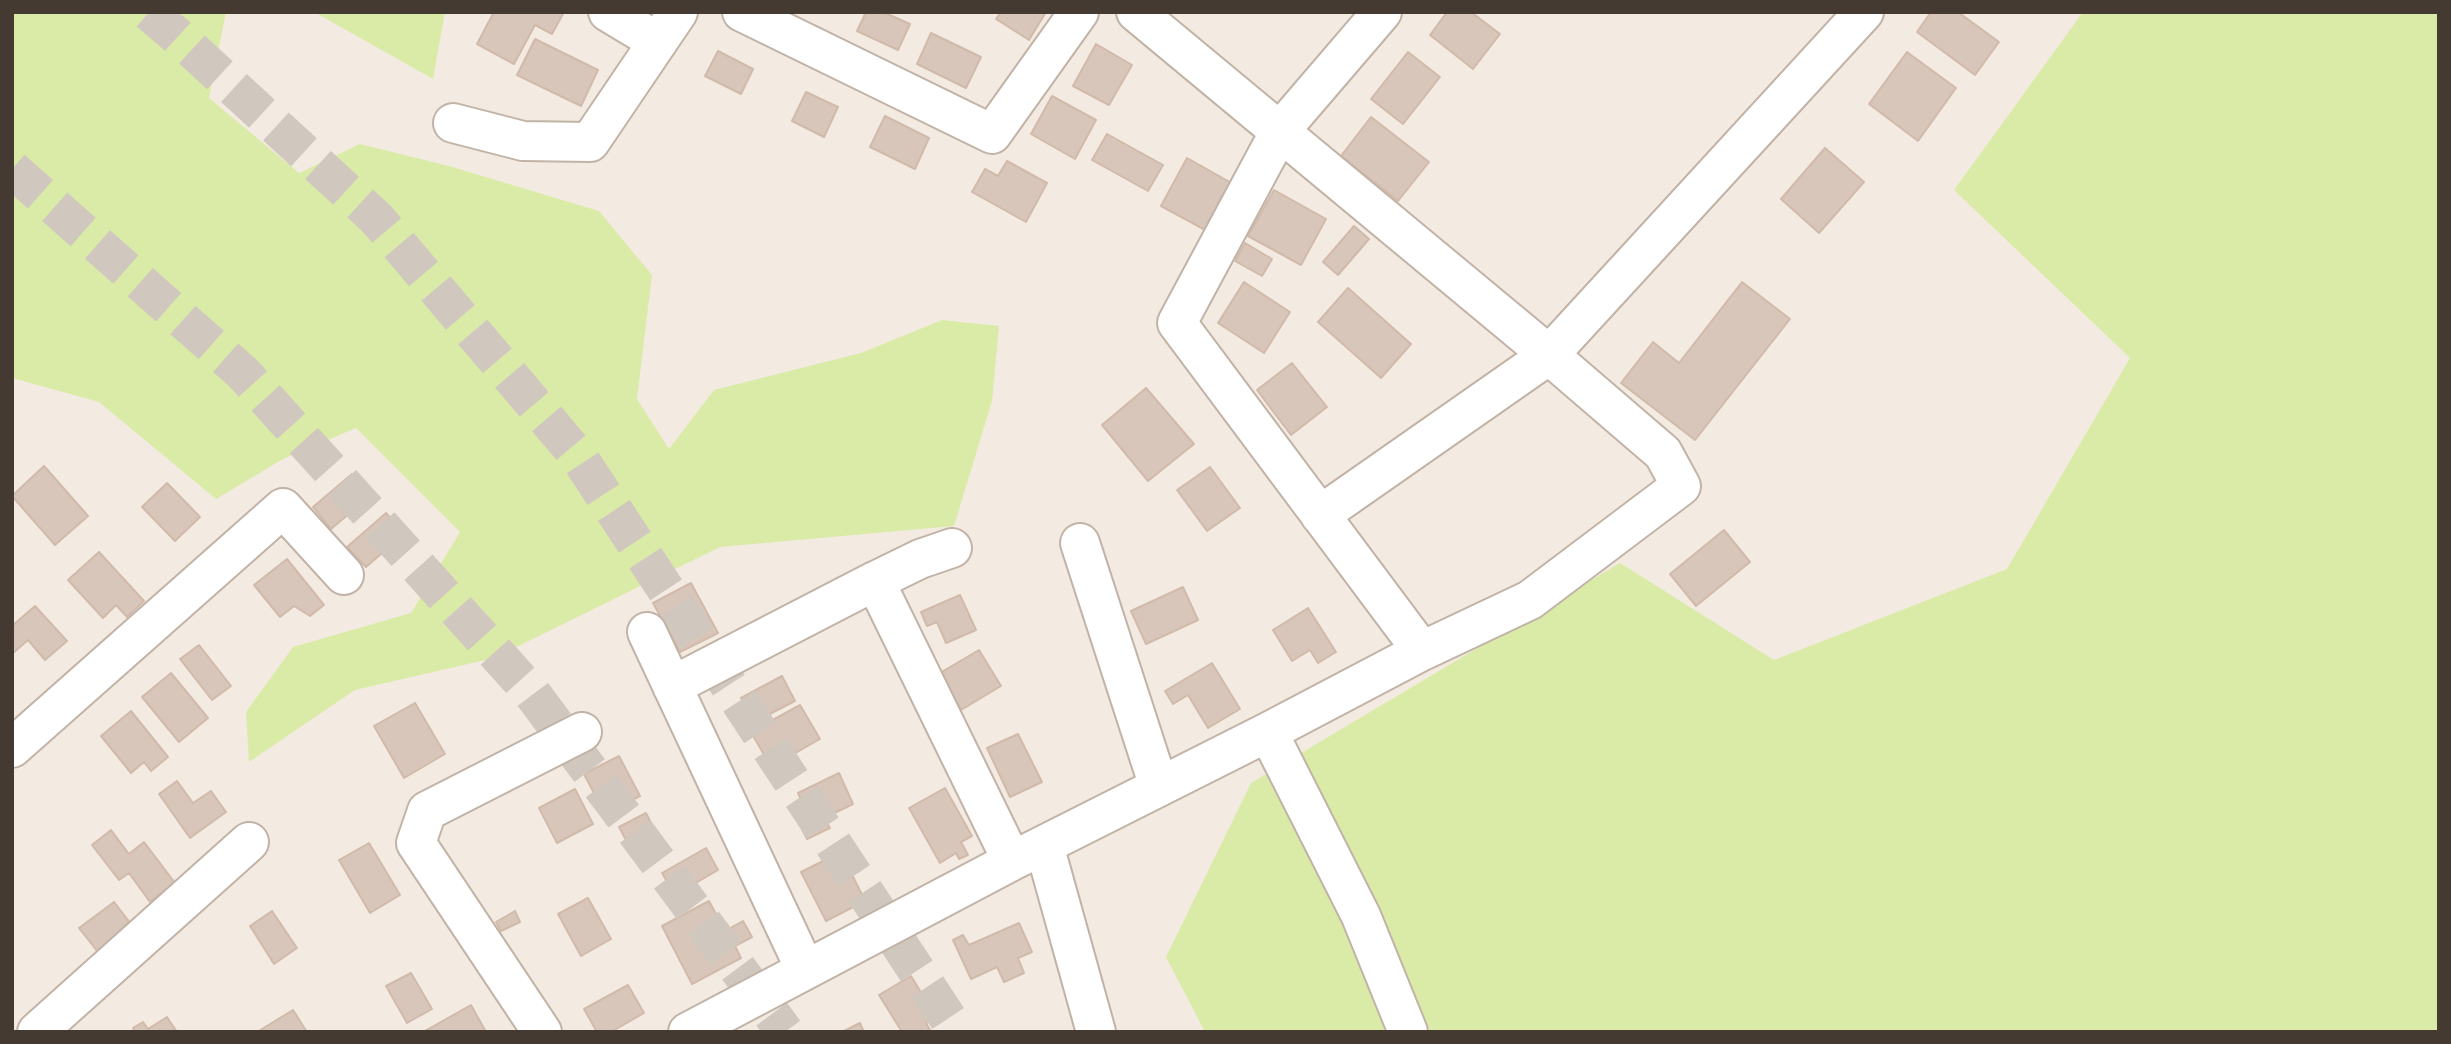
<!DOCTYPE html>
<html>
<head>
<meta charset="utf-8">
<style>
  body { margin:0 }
  #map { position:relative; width:2451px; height:1044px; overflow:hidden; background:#f3ebe2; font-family:Helvetica,sans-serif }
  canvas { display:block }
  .frame { position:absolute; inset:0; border:14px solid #453a32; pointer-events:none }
</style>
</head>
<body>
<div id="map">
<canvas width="2451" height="1044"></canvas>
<div class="frame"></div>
</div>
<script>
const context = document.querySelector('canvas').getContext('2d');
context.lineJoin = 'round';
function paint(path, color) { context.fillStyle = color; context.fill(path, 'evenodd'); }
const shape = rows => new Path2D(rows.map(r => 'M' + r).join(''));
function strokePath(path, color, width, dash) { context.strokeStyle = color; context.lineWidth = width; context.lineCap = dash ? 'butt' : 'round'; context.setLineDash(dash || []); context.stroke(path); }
const green = shape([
  [12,12,226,12,209,98,299,173,360,144,449,166,599,211,652,275,637,399,669,449,714,390,861,353,942,320,999,326,992,401,954,526,720,547,494,658,355,690,249,762,246,712,293,647,411,613,460,532,356,428,283,459,216,499,99,402,12,378],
  [314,12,445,12,433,79],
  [2083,12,2439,12,2439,1032,1205,1032,1166,957,1251,783,1620,563,1774,660,2007,569,2130,358,1954,190]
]);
const building = shape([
  [494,12,564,12,552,34,535,25,514,64,477,44,494,12],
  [866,12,883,12,910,24,898,50,857,31,866,12],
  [1001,12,1046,12,1029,40,996,19,1001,12],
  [1447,12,1471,12,1500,34,1473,69,1430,35,1447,12],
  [1931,12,1958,12,1999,42,1975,75,1917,32,1931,12],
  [931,33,981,57,966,88,917,64,931,33],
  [535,39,598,70,581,106,517,75,535,39],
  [1096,44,1132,65,1109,105,1073,86,1096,44],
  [718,51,753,69,741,94,705,76,718,51],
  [1408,52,1440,77,1403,124,1371,99,1408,52],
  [1907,52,1956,88,1918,141,1869,104,1907,52],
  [806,92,838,107,824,137,792,121,806,92],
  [1052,96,1096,120,1075,159,1031,134,1052,96],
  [885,116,929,138,915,169,870,147,885,116],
  [1371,117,1429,162,1398,201,1341,156,1371,117],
  [1107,134,1163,165,1148,191,1092,160,1107,134],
  [1825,148,1864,182,1819,233,1781,199,1825,148],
  [1187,158,1235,185,1209,232,1161,206,1187,158],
  [1007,161,1047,183,1026,222,972,192,985,169,998,176,1007,161],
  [1274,190,1326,219,1301,265,1248,236,1274,190],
  [1354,226,1369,239,1338,275,1323,262,1354,226],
  [1245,243,1272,259,1262,276,1235,261,1245,243],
  [1244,282,1290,312,1264,353,1218,323,1244,282],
  [1742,282,1790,319,1695,440,1621,383,1653,342,1679,363,1742,282],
  [1348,288,1411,344,1381,378,1318,322,1348,288],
  [1292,363,1327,407,1291,435,1257,390,1292,363],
  [1146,388,1194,444,1148,481,1102,425,1146,388],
  [44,466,88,516,55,545,12,496,44,466],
  [1210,467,1240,508,1207,531,1177,490,1210,467],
  [352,474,370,496,331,529,313,507,352,474],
  [167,483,200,517,175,541,142,507,167,483],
  [386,513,404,534,366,567,347,547,386,513],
  [1724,530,1750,562,1696,606,1670,574,1724,530],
  [99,552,144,601,127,617,116,605,103,618,68,580,99,552],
  [287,559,324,605,310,616,294,606,280,617,254,585,287,559],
  [691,583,718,633,680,652,653,603,691,583],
  [1183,587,1198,620,1146,644,1131,611,1183,587],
  [960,595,976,630,946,643,937,622,927,626,921,612,960,595],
  [35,606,67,641,45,660,28,640,12,654,12,626,35,606],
  [1308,608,1336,652,1318,663,1310,650,1292,661,1273,630,1308,608],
  [199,645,231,686,212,700,180,659,199,645],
  [979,650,1001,686,961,710,940,673,979,650],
  [1212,663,1240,709,1208,728,1188,695,1173,704,1165,691,1212,663],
  [171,673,208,718,179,742,142,697,171,673],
  [782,676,795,701,754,722,741,698,782,676],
  [415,703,445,754,404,778,374,726,415,703],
  [800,705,820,739,771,767,751,732,800,705],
  [131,711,168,757,151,771,144,762,131,773,101,736,131,711],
  [1018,734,1042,782,1010,797,987,748,1018,734],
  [619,756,640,796,605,814,584,774,619,756],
  [839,773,853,804,824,818,830,828,807,839,793,811,804,806,798,793,839,773],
  [177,781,193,803,211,791,226,812,190,838,159,794,177,781],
  [945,788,972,836,961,842,968,855,959,859,956,853,940,863,909,808,945,788],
  [575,789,593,824,557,843,539,808,575,789],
  [646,813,660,841,634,855,619,827,646,813],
  [111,830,129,854,144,842,175,883,150,902,129,873,119,880,92,845,111,830],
  [369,843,400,895,370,913,339,860,369,843],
  [706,848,718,870,675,895,662,873,706,848],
  [841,852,865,901,826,921,801,872,841,852],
  [588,898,611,939,581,956,558,914,588,898],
  [709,901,725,931,743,921,752,937,735,946,741,958,692,984,662,926,709,901],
  [114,902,134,928,105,961,79,928,114,902],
  [272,911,297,948,274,964,250,926,272,911],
  [515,911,520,922,501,931,496,922,515,911],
  [1019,923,1032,952,1018,958,1024,973,1004,982,997,967,971,979,953,940,963,935,969,945,1019,923],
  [411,973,432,1009,407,1023,386,986,411,973],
  [911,976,936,1017,926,1023,931,1032,902,1032,879,995,911,976],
  [628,985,644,1013,611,1032,597,1032,584,1009,628,985],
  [471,1005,486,1032,423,1032,471,1005],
  [293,1010,307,1032,257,1032,293,1010],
  [167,1017,177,1032,135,1032,133,1028,143,1022,148,1029,167,1017],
  [860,1023,864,1032,842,1032,860,1023]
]);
const highwayTunnel = shape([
  [149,12,177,36,377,219,578,456,957,1032],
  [12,169,243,373,531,692,785,1032]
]);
const minor = shape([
  [608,12,658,42],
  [742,12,992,134,1079,12],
  [1382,12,1280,131,1177,323,1422,651],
  [453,123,523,141,590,142,678,12],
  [1320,515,1549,355,1864,12],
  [1080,543,1159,787],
  [875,581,920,559,952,548],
  [647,632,805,969],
  [672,686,875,581,1012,861],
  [1268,732,1361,916,1408,1032],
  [12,748,283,508,344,575],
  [1044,845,1096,1032],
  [37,1032,249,842],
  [542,1032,416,843,427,811,582,732],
  [688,1032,1012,861,1268,732,1422,651,1530,600,1681,486,1663,453,1549,355,1136,12]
]);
paint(green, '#daeba7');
paint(building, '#d8c6ba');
strokePath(building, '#d1baaa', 2);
strokePath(highwayTunnel, '#d0c8bf', 38, [38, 19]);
strokePath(minor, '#c2b3a7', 42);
strokePath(minor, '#fff', 38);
</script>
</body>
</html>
